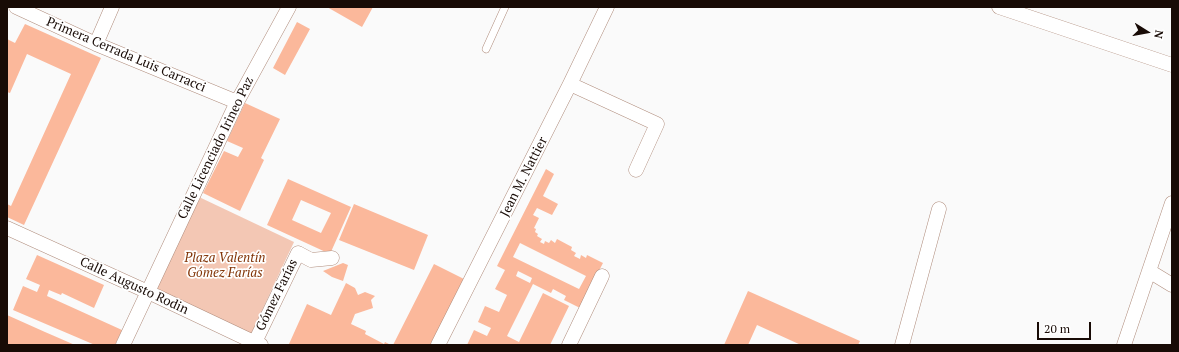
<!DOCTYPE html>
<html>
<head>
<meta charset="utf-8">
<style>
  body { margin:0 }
  #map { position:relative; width:1179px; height:352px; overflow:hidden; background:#fafafa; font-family:"PT Serif",serif }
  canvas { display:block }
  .frame { position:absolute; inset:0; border:8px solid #180b06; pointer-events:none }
  .north { position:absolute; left:1127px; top:12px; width:40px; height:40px; -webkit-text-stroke:3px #fff; paint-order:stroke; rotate:101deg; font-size:11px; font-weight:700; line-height:16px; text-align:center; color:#180b06 }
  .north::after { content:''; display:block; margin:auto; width:14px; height:18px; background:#180b06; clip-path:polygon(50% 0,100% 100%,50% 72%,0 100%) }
  .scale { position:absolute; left:1037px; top:322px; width:54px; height:18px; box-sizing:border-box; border:2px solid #180b06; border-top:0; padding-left:5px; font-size:12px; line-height:14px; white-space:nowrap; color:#180b06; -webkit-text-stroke:3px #fff; paint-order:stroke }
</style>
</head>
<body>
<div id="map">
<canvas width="1179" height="352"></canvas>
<div class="frame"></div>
<div class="north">N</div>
<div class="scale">20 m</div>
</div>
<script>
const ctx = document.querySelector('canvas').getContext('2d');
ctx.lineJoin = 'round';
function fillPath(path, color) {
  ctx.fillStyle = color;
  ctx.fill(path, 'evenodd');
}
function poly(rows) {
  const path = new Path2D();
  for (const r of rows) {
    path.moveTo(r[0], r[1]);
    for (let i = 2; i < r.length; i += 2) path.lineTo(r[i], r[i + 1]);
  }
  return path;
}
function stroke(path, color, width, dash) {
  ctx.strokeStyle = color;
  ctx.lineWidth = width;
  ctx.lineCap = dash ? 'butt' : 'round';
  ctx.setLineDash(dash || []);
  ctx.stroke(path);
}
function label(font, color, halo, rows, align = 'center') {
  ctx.font = font + ' "PT Serif",serif';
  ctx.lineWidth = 3.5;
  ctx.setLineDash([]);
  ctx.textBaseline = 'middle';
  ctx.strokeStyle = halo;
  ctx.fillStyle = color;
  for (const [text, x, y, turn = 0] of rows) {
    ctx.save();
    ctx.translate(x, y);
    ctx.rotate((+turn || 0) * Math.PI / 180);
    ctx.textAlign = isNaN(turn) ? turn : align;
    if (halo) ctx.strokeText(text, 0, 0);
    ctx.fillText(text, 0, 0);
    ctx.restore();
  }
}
const green = poly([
  [199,197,294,242,251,334,156,289]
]);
const building = poly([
  [327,7,373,7,362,27],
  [297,22,310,29,285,75,273,68],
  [25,24,101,58,24,225,7,217,7,204,11,206,71,74,27,54,10,93,7,92,7,39,15,43],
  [245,103,280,119,261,158,264,160,240,211,203,193,224,151,238,157,243,148,227,141],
  [546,169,554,174,543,196,558,204,552,215,537,208,533,215,539,218,534,228,536,229,535,232,538,234,537,236,542,239,540,242,544,244,545,241,549,243,551,240,555,243,557,239,572,247,571,250,576,253,574,256,580,259,581,255,586,258,587,255,603,263,580,308,564,300,566,296,553,289,551,293,533,284,507,336,519,342,543,293,569,306,550,345,467,345,474,330,487,336,491,328,478,322,485,306,499,312,507,295,495,289,505,270,497,266],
  [520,243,586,276,579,289,513,257],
  [518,271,532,278,530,283,516,276],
  [288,179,351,207,330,254,267,225],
  [301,200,331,213,321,233,292,220],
  [354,204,428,235,414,270,339,240],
  [37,255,104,285,94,308,62,293,61,295,49,290,47,296,122,330,115,345,95,345,13,310,23,286,37,292,40,285,26,279],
  [343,263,348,265,343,281,332,277,323,271],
  [434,264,464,279,431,345,393,345],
  [346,283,355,288,358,295,365,292,375,296,371,300,373,308,355,314,351,324,366,331,365,334,384,344,385,342,391,345,292,345,289,344,307,304,331,315],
  [748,291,860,341,858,345,801,345,757,325,748,345,724,345],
  [7,315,45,332,75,345,10,345,7,344]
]);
const lane = poly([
  [486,49,505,7]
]);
const street = poly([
  [16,7,96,44,237,102],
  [999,7,1172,65],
  [96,44,112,7],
  [570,84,657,124,636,170],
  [7,228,148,292,260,345],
  [1149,271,1172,285],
  [123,345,237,102,289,7],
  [261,345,255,342,298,253,311,260,332,258],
  [438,345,570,84,607,7],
  [569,345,602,276],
  [902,345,939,209],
  [1124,345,1172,203]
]);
const streetNames = [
  ["Primera Cerrada Luis Carracci",126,55,23],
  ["Calle Licenciado Irineo Paz",216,148,-64],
  ["Jean M. Nattier",524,177,-63],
  ["Calle Augusto Rodin",134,286,25],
  ["Gómez Farías",277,295,-64]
];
const parkNames = [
  ["Plaza Valentín",225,258],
  ["Gómez Farías",225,273]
];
fillPath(green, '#f3c7b4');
fillPath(building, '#fbb89b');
stroke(lane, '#b08d7d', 8);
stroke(street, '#b08d7d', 15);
stroke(lane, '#fff', 7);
stroke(street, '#fff', 14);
label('13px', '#180b06', '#fff', streetNames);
label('italic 13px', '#823508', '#fff', parkNames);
</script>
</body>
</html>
